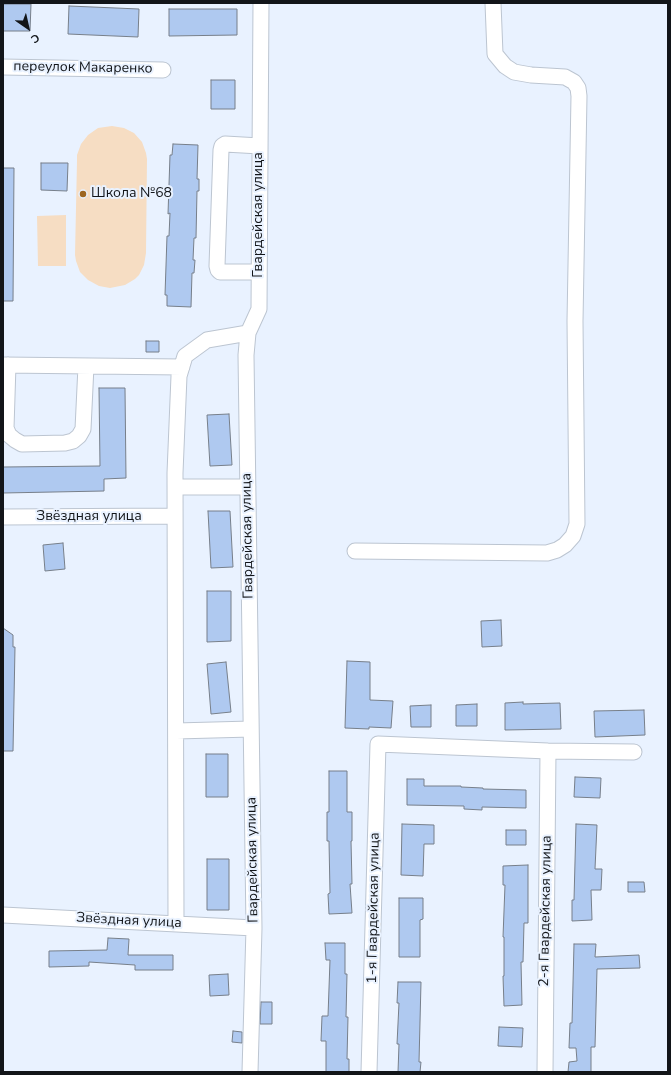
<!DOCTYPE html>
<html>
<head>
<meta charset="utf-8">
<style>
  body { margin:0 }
  #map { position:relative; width:671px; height:1075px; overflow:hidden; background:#e9f2ff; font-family:"Nunito Sans",sans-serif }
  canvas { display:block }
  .frame { position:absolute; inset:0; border:4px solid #121519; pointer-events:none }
  .north { position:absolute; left:8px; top:8px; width:40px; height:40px; -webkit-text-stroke:3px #e9f2ff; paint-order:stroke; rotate:146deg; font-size:11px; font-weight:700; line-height:16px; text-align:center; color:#121519 }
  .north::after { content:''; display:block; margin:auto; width:14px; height:18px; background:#121519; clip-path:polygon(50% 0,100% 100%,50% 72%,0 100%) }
</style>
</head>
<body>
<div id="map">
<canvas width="671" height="1075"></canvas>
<div class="frame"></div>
<div class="north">С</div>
</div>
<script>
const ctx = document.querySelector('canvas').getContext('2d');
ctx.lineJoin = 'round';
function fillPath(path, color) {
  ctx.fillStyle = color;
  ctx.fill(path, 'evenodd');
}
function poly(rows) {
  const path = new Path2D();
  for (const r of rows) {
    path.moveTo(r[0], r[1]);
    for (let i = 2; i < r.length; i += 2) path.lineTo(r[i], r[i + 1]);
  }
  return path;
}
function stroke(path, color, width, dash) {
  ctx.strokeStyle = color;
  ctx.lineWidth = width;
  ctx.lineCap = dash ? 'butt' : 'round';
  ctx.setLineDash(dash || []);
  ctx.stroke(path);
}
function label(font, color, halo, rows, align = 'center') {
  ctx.font = font + ' "Nunito Sans",sans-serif';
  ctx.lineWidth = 4;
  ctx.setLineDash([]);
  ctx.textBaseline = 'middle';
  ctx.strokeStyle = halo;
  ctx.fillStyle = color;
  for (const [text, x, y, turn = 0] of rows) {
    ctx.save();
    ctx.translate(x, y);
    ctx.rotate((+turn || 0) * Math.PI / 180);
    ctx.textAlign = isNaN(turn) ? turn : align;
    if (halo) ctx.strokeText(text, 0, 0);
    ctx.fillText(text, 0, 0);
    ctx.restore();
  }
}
const green = poly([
  [112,126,124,128,134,133,142,142,146,153,147,159,146,253,144,265,139,275,135,279,125,285,110,288,99,286,88,280,80,272,76,261,75,255,77,161,77,155,81,144,88,135,98,128],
  [66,215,66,266,38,266,37,216]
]);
const building = poly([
  [3,4,31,4,30,31,3,31,3,4],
  [69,6,139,9,138,37,68,34,69,6],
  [169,9,237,9,237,35,169,36,169,9],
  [211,80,235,80,235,109,211,109,211,80],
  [173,144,198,145,197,179,199,179,199,191,197,191,196,238,194,238,193,260,195,260,194,273,192,273,191,307,167,306,167,295,165,295,167,236,169,236,170,213,168,214,170,155,172,155,173,144],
  [41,163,68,163,67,191,41,190,41,163],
  [3,168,14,168,13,301,3,301,3,168],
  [146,341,159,341,159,352,146,352,146,341],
  [99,388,125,388,126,478,104,479,104,491,3,493,3,467,100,466,99,388],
  [229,414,232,465,210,466,207,415,229,414],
  [208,511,230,511,233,567,211,568,208,511],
  [63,543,65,569,45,571,43,545,63,543],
  [207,591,231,591,231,641,207,642,207,591],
  [501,620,502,646,482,647,481,621,501,620],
  [3,628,13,635,13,647,15,647,13,751,3,751,3,628],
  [347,661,370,662,370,700,393,701,391,728,369,727,369,729,345,728,347,661],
  [226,662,231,712,211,714,207,664,226,662],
  [523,702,523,704,560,703,561,729,505,730,505,703,523,702],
  [477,704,477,726,456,726,456,705,477,704],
  [431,705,431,727,411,727,410,706,431,705],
  [644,710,645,735,595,737,594,711,644,710],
  [206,754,228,754,228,797,206,797,206,754],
  [329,771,347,771,347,812,352,812,352,841,351,841,352,884,350,884,352,913,329,914,328,894,330,893,329,841,327,841,327,812,329,812,329,771],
  [575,777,601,778,600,798,574,797,575,777],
  [407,779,424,779,424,786,461,786,461,787,483,788,483,789,526,790,526,808,482,807,482,810,464,809,464,806,407,805,407,779],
  [402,824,434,825,434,844,424,844,423,876,401,875,402,824],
  [576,824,597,825,595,869,602,869,601,890,591,890,592,920,572,921,572,900,574,900,576,824],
  [506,830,526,830,526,845,506,845,506,830],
  [207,859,229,859,229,910,207,910,207,859],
  [528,865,528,923,524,923,523,962,521,962,522,1005,504,1006,503,976,504,976,504,937,503,937,505,885,503,885,503,866,528,865],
  [628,882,644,882,645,892,628,892,628,882],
  [399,898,423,898,423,919,420,920,420,957,399,957,399,898],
  [108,938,129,939,128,955,173,955,173,970,135,970,135,965,89,962,89,966,49,967,49,951,107,950,108,938],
  [325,943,345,943,345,974,347,974,346,1017,348,1017,347,1059,349,1059,349,1072,326,1072,326,1041,321,1041,322,1016,328,1016,330,960,326,960,325,943],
  [574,944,596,944,595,957,639,955,640,968,597,969,595,1047,591,1047,591,1072,568,1072,569,1062,577,1061,576,1048,569,1048,570,1023,572,1023,574,944],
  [228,974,229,995,210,996,209,975,228,974],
  [398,982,421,982,419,1062,421,1062,420,1072,398,1072,399,1044,397,1044,399,1003,397,1003,398,982],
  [261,1002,272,1002,272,1024,260,1024,261,1002],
  [499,1027,523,1028,522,1047,498,1046,499,1027],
  [233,1031,242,1032,242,1043,232,1042,233,1031]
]);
const minor = poly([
  [3,67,163,70],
  [259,272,220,272,218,270,217,266,221,150,222,146,225,144,260,146],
  [3,365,182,367],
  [8,365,6,428,9,435,15,440,22,444,65,443,73,441,79,436,83,429,86,366],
  [175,487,248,487],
  [3,517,175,516],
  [355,551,547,553,557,550,565,545,573,536,577,524,575,321,579,96,578,88,574,82,565,77,531,75,514,72,505,66,495,54,493,3],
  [176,731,251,729],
  [3,915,254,928],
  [176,924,175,473,179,376,185,356,207,340,248,333],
  [250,1072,254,928,246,355,248,333,259,309,261,3],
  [369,1072,378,744,548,751,634,752],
  [545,1072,548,751]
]);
const markers = [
  [83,194,4,"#9d6621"]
];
const streetNames = [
  ["переулок Макаренко",83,68,1],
  ["Гвардейская улица",259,215,-90],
  ["Звёздная улица",89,517],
  ["Гвардейская улица",248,536,-91],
  ["Гвардейская улица",253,860,-91],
  ["1-я Гвардейская улица",374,908,-89],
  ["2-я Гвардейская улица",546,911,-89],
  ["Звёздная улица",129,921,3]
];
const poiNames = [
  ["Школа №68",91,194]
];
fillPath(green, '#f6ddc3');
fillPath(building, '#afc9f0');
stroke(building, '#777f8a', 1);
stroke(minor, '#bcc5d1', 17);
stroke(minor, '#fff', 15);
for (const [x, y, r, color] of markers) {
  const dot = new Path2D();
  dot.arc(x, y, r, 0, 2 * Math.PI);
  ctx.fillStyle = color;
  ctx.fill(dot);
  stroke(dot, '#e9f2ff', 1.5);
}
label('14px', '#121519', '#e9f2ff', streetNames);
label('14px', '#121519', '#e9f2ff', poiNames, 'left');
</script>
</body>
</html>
